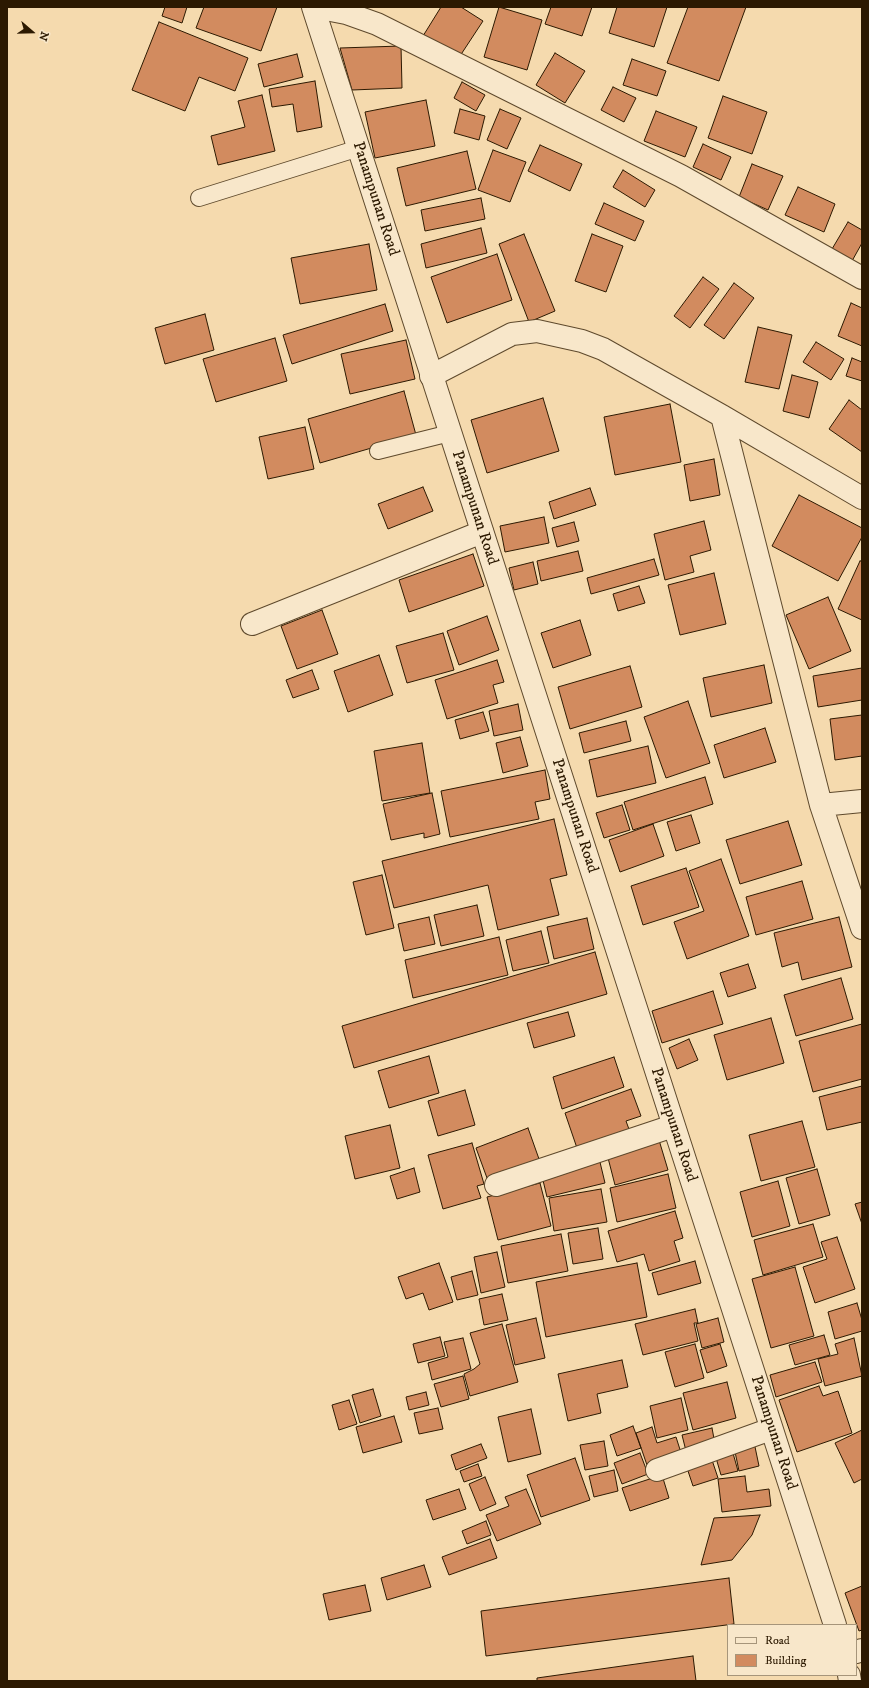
<!DOCTYPE html>
<html>
<head>
<meta charset="utf-8">
<style>
  body { margin:0 }
  #map { position:relative; width:869px; height:1688px; overflow:hidden; background:#f5daae; font-family:"IM FELL DW Pica",serif }
  canvas { display:block }
  .frame { position:absolute; inset:0; border:8px solid #2c1901; pointer-events:none }
  .legend { position:absolute; left:727px; top:1624px; width:130px; height:52px; box-sizing:border-box; background:#f8e7ca; border:1px solid #a6957a; margin:0; padding:5px 7px; list-style:none; font-size:12px; color:#2c1901 }
  .legend li { display:flex; align-items:center; gap:8px; height:20px }
  .legend b { width:20px; border:1px solid #a6957a }
  .north { position:absolute; left:12px; top:12px; width:40px; height:40px; -webkit-text-stroke:3px #f8e7ca; paint-order:stroke; rotate:110deg; font-size:11px; font-weight:700; line-height:16px; text-align:center; color:#2c1901 }
  .north::after { content:''; display:block; margin:auto; width:14px; height:18px; background:#2c1901; clip-path:polygon(50% 0,100% 100%,50% 72%,0 100%) }
</style>
</head>
<body>
<div id="map">
<canvas width="869" height="1688"></canvas>
<div class="frame"></div>
<ul class="legend">
<li><b style="height:5px;background:#f8e7ca"></b>Road</li>
<li><b style="height:11px;background:#d28b5f"></b>Building</li>
</ul>
<div class="north">N</div>
</div>
<script>
const ctx = document.querySelector('canvas').getContext('2d');
ctx.lineJoin = 'round';
function fillPath(path, color) {
  ctx.fillStyle = color;
  ctx.fill(path, 'evenodd');
}
function poly(rows) {
  const path = new Path2D();
  for (const r of rows) {
    path.moveTo(r[0], r[1]);
    for (let i = 2; i < r.length; i += 2) path.lineTo(r[i], r[i + 1]);
  }
  return path;
}
function stroke(path, color, width, dash) {
  ctx.strokeStyle = color;
  ctx.lineWidth = width;
  ctx.lineCap = dash ? 'butt' : 'round';
  ctx.setLineDash(dash || []);
  ctx.stroke(path);
}
function label(font, color, halo, rows, align = 'center') {
  ctx.font = font + ' "IM FELL DW Pica",serif';
  ctx.lineWidth = 3;
  ctx.setLineDash([]);
  ctx.textBaseline = 'middle';
  ctx.strokeStyle = halo;
  ctx.fillStyle = color;
  for (const [text, x, y, turn = 0] of rows) {
    ctx.save();
    ctx.translate(x, y);
    ctx.rotate((+turn || 0) * Math.PI / 180);
    ctx.textAlign = isNaN(turn) ? turn : align;
    if (halo) ctx.strokeText(text, 0, 0);
    ctx.fillText(text, 0, 0);
    ctx.restore();
  }
}
const building = poly([
  [165,7,187,7,182,23,162,16,165,7],
  [204,7,277,7,261,51,196,28,204,7],
  [441,7,461,7,483,21,458,59,423,36,441,7],
  [499,7,542,20,527,70,484,57,499,7],
  [551,7,592,7,582,36,545,24,551,7],
  [617,7,667,7,654,47,609,33,617,7],
  [688,7,746,7,719,81,667,63,688,7],
  [159,22,248,58,235,91,199,77,185,111,132,90,159,22],
  [401,46,402,88,352,90,340,48,401,46],
  [555,53,585,71,565,103,536,85,555,53],
  [297,54,303,77,264,87,258,64,297,54],
  [632,59,666,71,657,96,623,85,632,59],
  [315,81,322,127,297,132,293,104,272,107,269,89,315,81],
  [462,82,485,95,476,111,454,98,462,82],
  [613,87,636,98,624,122,601,110,613,87],
  [262,95,275,151,218,165,211,136,245,127,238,101,262,95],
  [723,96,767,112,752,154,708,138,723,96],
  [426,100,435,146,375,158,365,112,426,100],
  [460,109,485,116,479,140,454,133,460,109],
  [500,109,521,118,507,149,487,140,500,109],
  [656,111,697,127,685,157,644,141,656,111],
  [703,144,731,157,721,180,693,167,703,144],
  [540,145,582,164,570,191,528,171,540,145],
  [493,150,526,162,510,202,478,190,493,150],
  [467,151,476,189,406,206,397,168,467,151],
  [752,164,783,176,768,210,739,197,752,164],
  [623,170,655,190,645,207,613,187,623,170],
  [798,187,835,204,824,232,785,215,798,187],
  [481,198,485,219,425,231,421,210,481,198],
  [604,203,644,221,635,241,595,224,604,203],
  [848,222,862,230,862,243,852,261,832,249,848,222],
  [481,228,487,253,426,268,421,244,481,228],
  [524,234,555,311,529,322,499,244,524,234],
  [592,234,623,246,606,292,575,281,592,234],
  [369,244,377,290,300,304,291,258,369,244],
  [497,254,512,300,447,323,431,277,497,254],
  [703,277,719,289,690,328,674,316,703,277],
  [734,283,754,298,724,339,704,325,734,283],
  [851,303,862,308,862,346,838,336,851,303],
  [385,304,393,331,292,364,283,335,385,304],
  [205,314,214,350,165,364,155,328,205,314],
  [758,327,792,335,779,389,745,382,758,327],
  [275,338,287,381,216,402,203,359,275,338],
  [406,340,415,379,350,394,341,354,406,340],
  [816,342,844,359,831,380,803,362,816,342],
  [852,358,862,362,862,381,846,376,852,358],
  [792,375,818,382,809,418,783,411,792,375],
  [404,391,416,435,320,463,308,419,404,391],
  [543,398,559,451,487,473,471,420,543,398],
  [849,400,862,410,862,452,829,429,849,400],
  [670,404,681,462,615,475,604,417,670,404],
  [305,427,314,469,268,479,259,437,305,427],
  [714,459,720,495,690,501,684,465,714,459],
  [423,487,433,511,388,529,378,504,423,487],
  [590,488,596,505,554,519,549,502,590,488],
  [799,495,862,528,862,537,838,581,772,546,799,495],
  [544,517,549,543,505,552,500,526,544,517],
  [704,521,711,550,690,556,694,572,665,580,654,534,704,521],
  [574,522,579,541,557,547,552,528,574,522],
  [578,551,583,571,541,581,537,561,578,551],
  [473,554,484,586,409,612,399,580,473,554],
  [654,559,659,575,591,594,587,578,654,559],
  [860,561,862,561,862,620,838,609,860,561],
  [533,562,538,584,514,590,509,568,533,562],
  [714,573,726,624,680,635,668,585,714,573],
  [639,586,645,603,618,611,613,594,639,586],
  [828,597,851,651,809,669,786,615,828,597],
  [322,610,338,654,297,669,281,626,322,610],
  [487,616,499,650,459,665,447,631,487,616],
  [580,620,591,655,553,668,541,633,580,620],
  [443,633,454,670,407,683,396,646,443,633],
  [379,655,393,695,348,712,334,671,379,655],
  [497,660,504,682,493,685,498,703,447,719,435,680,497,660],
  [764,665,772,703,711,717,703,678,764,665],
  [630,666,642,707,570,729,558,687,630,666],
  [862,668,862,700,818,707,813,676,862,668],
  [312,670,319,689,293,698,286,680,312,670],
  [688,701,710,763,666,778,644,717,688,701],
  [518,704,523,730,494,736,489,711,518,704],
  [483,712,489,731,460,739,455,720,483,712],
  [862,715,862,756,835,760,830,719,862,715],
  [626,721,631,741,584,753,579,733,626,721],
  [765,728,776,762,724,778,714,745,765,728],
  [520,737,528,766,503,773,496,743,520,737],
  [422,743,430,793,382,801,374,751,422,743],
  [648,746,656,783,597,797,589,760,648,746],
  [545,770,550,799,535,802,539,819,450,837,441,791,545,770],
  [705,777,713,804,633,830,624,802,705,777],
  [432,793,440,834,424,838,424,833,391,840,383,804,432,793],
  [622,805,630,830,604,838,596,813,622,805],
  [691,815,700,843,676,851,667,822,691,815],
  [554,819,567,875,550,879,559,915,498,930,488,885,394,908,382,861,554,819],
  [788,821,802,865,740,884,726,840,788,821],
  [653,824,664,856,620,872,609,840,653,824],
  [721,859,749,936,687,959,674,922,704,911,689,871,721,859],
  [686,868,699,907,643,925,631,886,686,868],
  [382,875,394,928,366,935,353,882,382,875],
  [802,881,813,919,756,935,746,897,802,881],
  [477,905,484,936,441,946,434,915,477,905],
  [429,917,435,944,404,951,398,924,429,917],
  [839,917,852,967,802,980,798,962,782,967,774,933,839,917],
  [587,918,594,949,554,959,547,927,587,918],
  [541,931,549,963,513,971,506,940,541,931],
  [499,937,508,975,413,998,405,960,499,937],
  [595,952,607,994,354,1068,342,1026,595,952],
  [748,964,756,988,728,997,720,973,748,964],
  [841,978,853,1019,796,1036,784,995,841,978],
  [713,991,723,1024,662,1043,652,1011,713,991],
  [568,1012,575,1036,534,1048,527,1023,568,1012],
  [771,1018,784,1063,727,1080,714,1035,771,1018],
  [862,1024,862,1079,813,1092,799,1041,862,1024],
  [689,1039,698,1060,677,1069,669,1048,689,1039],
  [429,1056,439,1093,389,1108,378,1071,429,1056],
  [614,1057,624,1087,562,1109,553,1077,614,1057],
  [862,1086,862,1122,827,1130,819,1097,862,1086],
  [631,1089,641,1116,626,1121,630,1132,578,1151,565,1113,631,1089],
  [465,1090,475,1125,438,1136,428,1101,465,1090],
  [802,1121,815,1167,761,1181,749,1135,802,1121],
  [390,1125,400,1168,355,1179,345,1136,390,1125],
  [528,1128,539,1159,487,1178,476,1148,528,1128],
  [659,1140,668,1170,615,1185,607,1154,659,1140],
  [472,1143,484,1184,477,1186,481,1198,443,1209,428,1155,472,1143],
  [599,1158,605,1183,547,1197,541,1172,599,1158],
  [414,1168,420,1192,397,1199,390,1176,414,1168],
  [817,1169,830,1215,799,1224,786,1178,817,1169],
  [668,1174,676,1208,617,1222,610,1188,668,1174],
  [778,1181,790,1226,752,1237,740,1192,778,1181],
  [540,1183,551,1226,498,1240,487,1197,540,1183],
  [601,1189,607,1222,554,1231,549,1198,601,1189],
  [862,1202,862,1224,855,1204,862,1202],
  [675,1211,683,1238,674,1241,680,1261,649,1271,644,1254,617,1262,608,1231,675,1211],
  [813,1224,823,1257,763,1275,754,1240,813,1224],
  [598,1228,603,1259,573,1264,568,1233,598,1228],
  [561,1234,568,1271,508,1283,501,1246,561,1234],
  [837,1237,855,1289,815,1303,803,1267,827,1259,821,1242,837,1237],
  [497,1252,505,1287,481,1293,474,1257,497,1252],
  [695,1261,701,1283,658,1295,652,1273,695,1261],
  [439,1263,453,1302,429,1310,423,1293,406,1299,398,1277,439,1263],
  [637,1263,647,1317,546,1337,536,1282,637,1263],
  [795,1267,814,1336,771,1348,752,1279,795,1267],
  [472,1271,478,1295,457,1300,451,1277,472,1271],
  [502,1294,508,1320,484,1325,479,1299,502,1294],
  [857,1303,862,1320,862,1331,835,1339,828,1312,857,1303],
  [695,1309,698,1323,694,1323,698,1341,643,1355,635,1324,695,1309],
  [536,1318,545,1358,515,1365,506,1325,536,1318],
  [718,1318,724,1342,702,1348,696,1324,718,1318],
  [502,1324,518,1382,470,1396,464,1374,474,1369,480,1364,470,1333,502,1324],
  [824,1335,830,1355,795,1365,789,1345,824,1335],
  [440,1337,445,1356,418,1363,413,1344,440,1337],
  [463,1338,471,1369,432,1380,428,1363,448,1357,444,1342,463,1338],
  [854,1338,862,1376,825,1386,818,1359,838,1354,835,1344,854,1338],
  [695,1344,704,1378,675,1387,665,1352,695,1344],
  [720,1344,727,1366,707,1373,700,1350,720,1344],
  [622,1360,628,1387,597,1394,601,1413,568,1421,558,1374,622,1360],
  [815,1362,822,1382,776,1397,770,1375,815,1362],
  [463,1376,469,1399,441,1407,434,1384,463,1376],
  [727,1382,736,1418,693,1430,683,1393,727,1382],
  [819,1386,823,1396,838,1391,852,1433,797,1452,779,1400,819,1386],
  [373,1389,381,1416,360,1423,352,1395,373,1389],
  [426,1392,429,1405,409,1410,406,1397,426,1392],
  [681,1398,688,1430,657,1438,650,1406,681,1398],
  [349,1400,357,1424,339,1430,332,1405,349,1400],
  [438,1408,443,1429,419,1434,414,1413,438,1408],
  [531,1409,541,1454,508,1462,498,1417,531,1409],
  [394,1416,402,1442,363,1453,356,1427,394,1416],
  [633,1426,641,1448,617,1456,610,1435,633,1426],
  [652,1427,657,1443,676,1437,683,1459,649,1471,636,1433,652,1427],
  [712,1428,715,1444,686,1451,682,1435,712,1428],
  [862,1430,862,1479,854,1483,835,1443,862,1430],
  [604,1441,608,1466,585,1470,580,1445,604,1441],
  [754,1442,759,1466,739,1471,734,1447,754,1442],
  [481,1444,487,1458,456,1470,451,1455,481,1444],
  [731,1446,738,1471,721,1475,714,1451,731,1446],
  [640,1453,648,1474,622,1484,614,1463,640,1453],
  [710,1454,718,1478,693,1486,685,1462,710,1454],
  [575,1458,590,1500,541,1517,527,1475,575,1458],
  [478,1464,482,1476,464,1482,460,1471,478,1464],
  [614,1470,618,1491,594,1497,589,1476,614,1470],
  [662,1475,669,1498,630,1511,622,1488,662,1475],
  [745,1476,747,1492,769,1489,771,1506,722,1512,718,1479,745,1476],
  [485,1477,496,1504,480,1511,469,1484,485,1477],
  [459,1489,466,1509,433,1520,426,1500,459,1489],
  [526,1489,541,1524,497,1541,486,1515,509,1506,505,1497,526,1489],
  [760,1515,752,1535,732,1560,701,1565,714,1518,760,1515],
  [486,1521,491,1535,467,1544,462,1531,486,1521],
  [490,1539,497,1558,449,1575,442,1557,490,1539],
  [424,1565,431,1587,387,1600,381,1578,424,1565],
  [729,1578,734,1624,486,1656,481,1611,729,1578],
  [365,1585,371,1611,329,1620,323,1594,365,1585],
  [862,1586,862,1630,859,1631,845,1593,862,1586],
  [693,1656,696,1681,537,1681,537,1678,693,1656]
]);
const service = poly([
  [199,198,359,148],
  [378,451,450,433]
]);
const minor = poly([
  [315,7,346,13,377,24,681,176,862,278],
  [431,376,512,334,537,331,582,341,603,349,722,416,862,498],
  [722,416,821,805,862,928],
  [252,624,482,532],
  [821,805,862,801],
  [496,1185,673,1126],
  [657,1470,771,1429],
  [856,1652,862,1650]
]);
const tertiary = poly([
  [313,7,835,1625],
  [849,1675,850,1681]
]);
const streetNames = [
  ["Panampunan Road",375,199,72],
  ["Panampunan Road",474,508,72],
  ["Panampunan Road",574,816,72],
  ["Panampunan Road",673,1125,72],
  ["Panampunan Road",773,1433,72]
];
fillPath(building, '#d28b5f');
stroke(building, '#2c1901', 1);
stroke(service, '#5e492c', 18);
stroke(minor, '#5e492c', 24);
stroke(tertiary, '#5e492c', 24);
stroke(service, '#f8e7ca', 16);
stroke(minor, '#f8e7ca', 22);
stroke(tertiary, '#f8e7ca', 22);
label('16px', '#2c1901', '#f8e7ca', streetNames);
</script>
</body>
</html>
